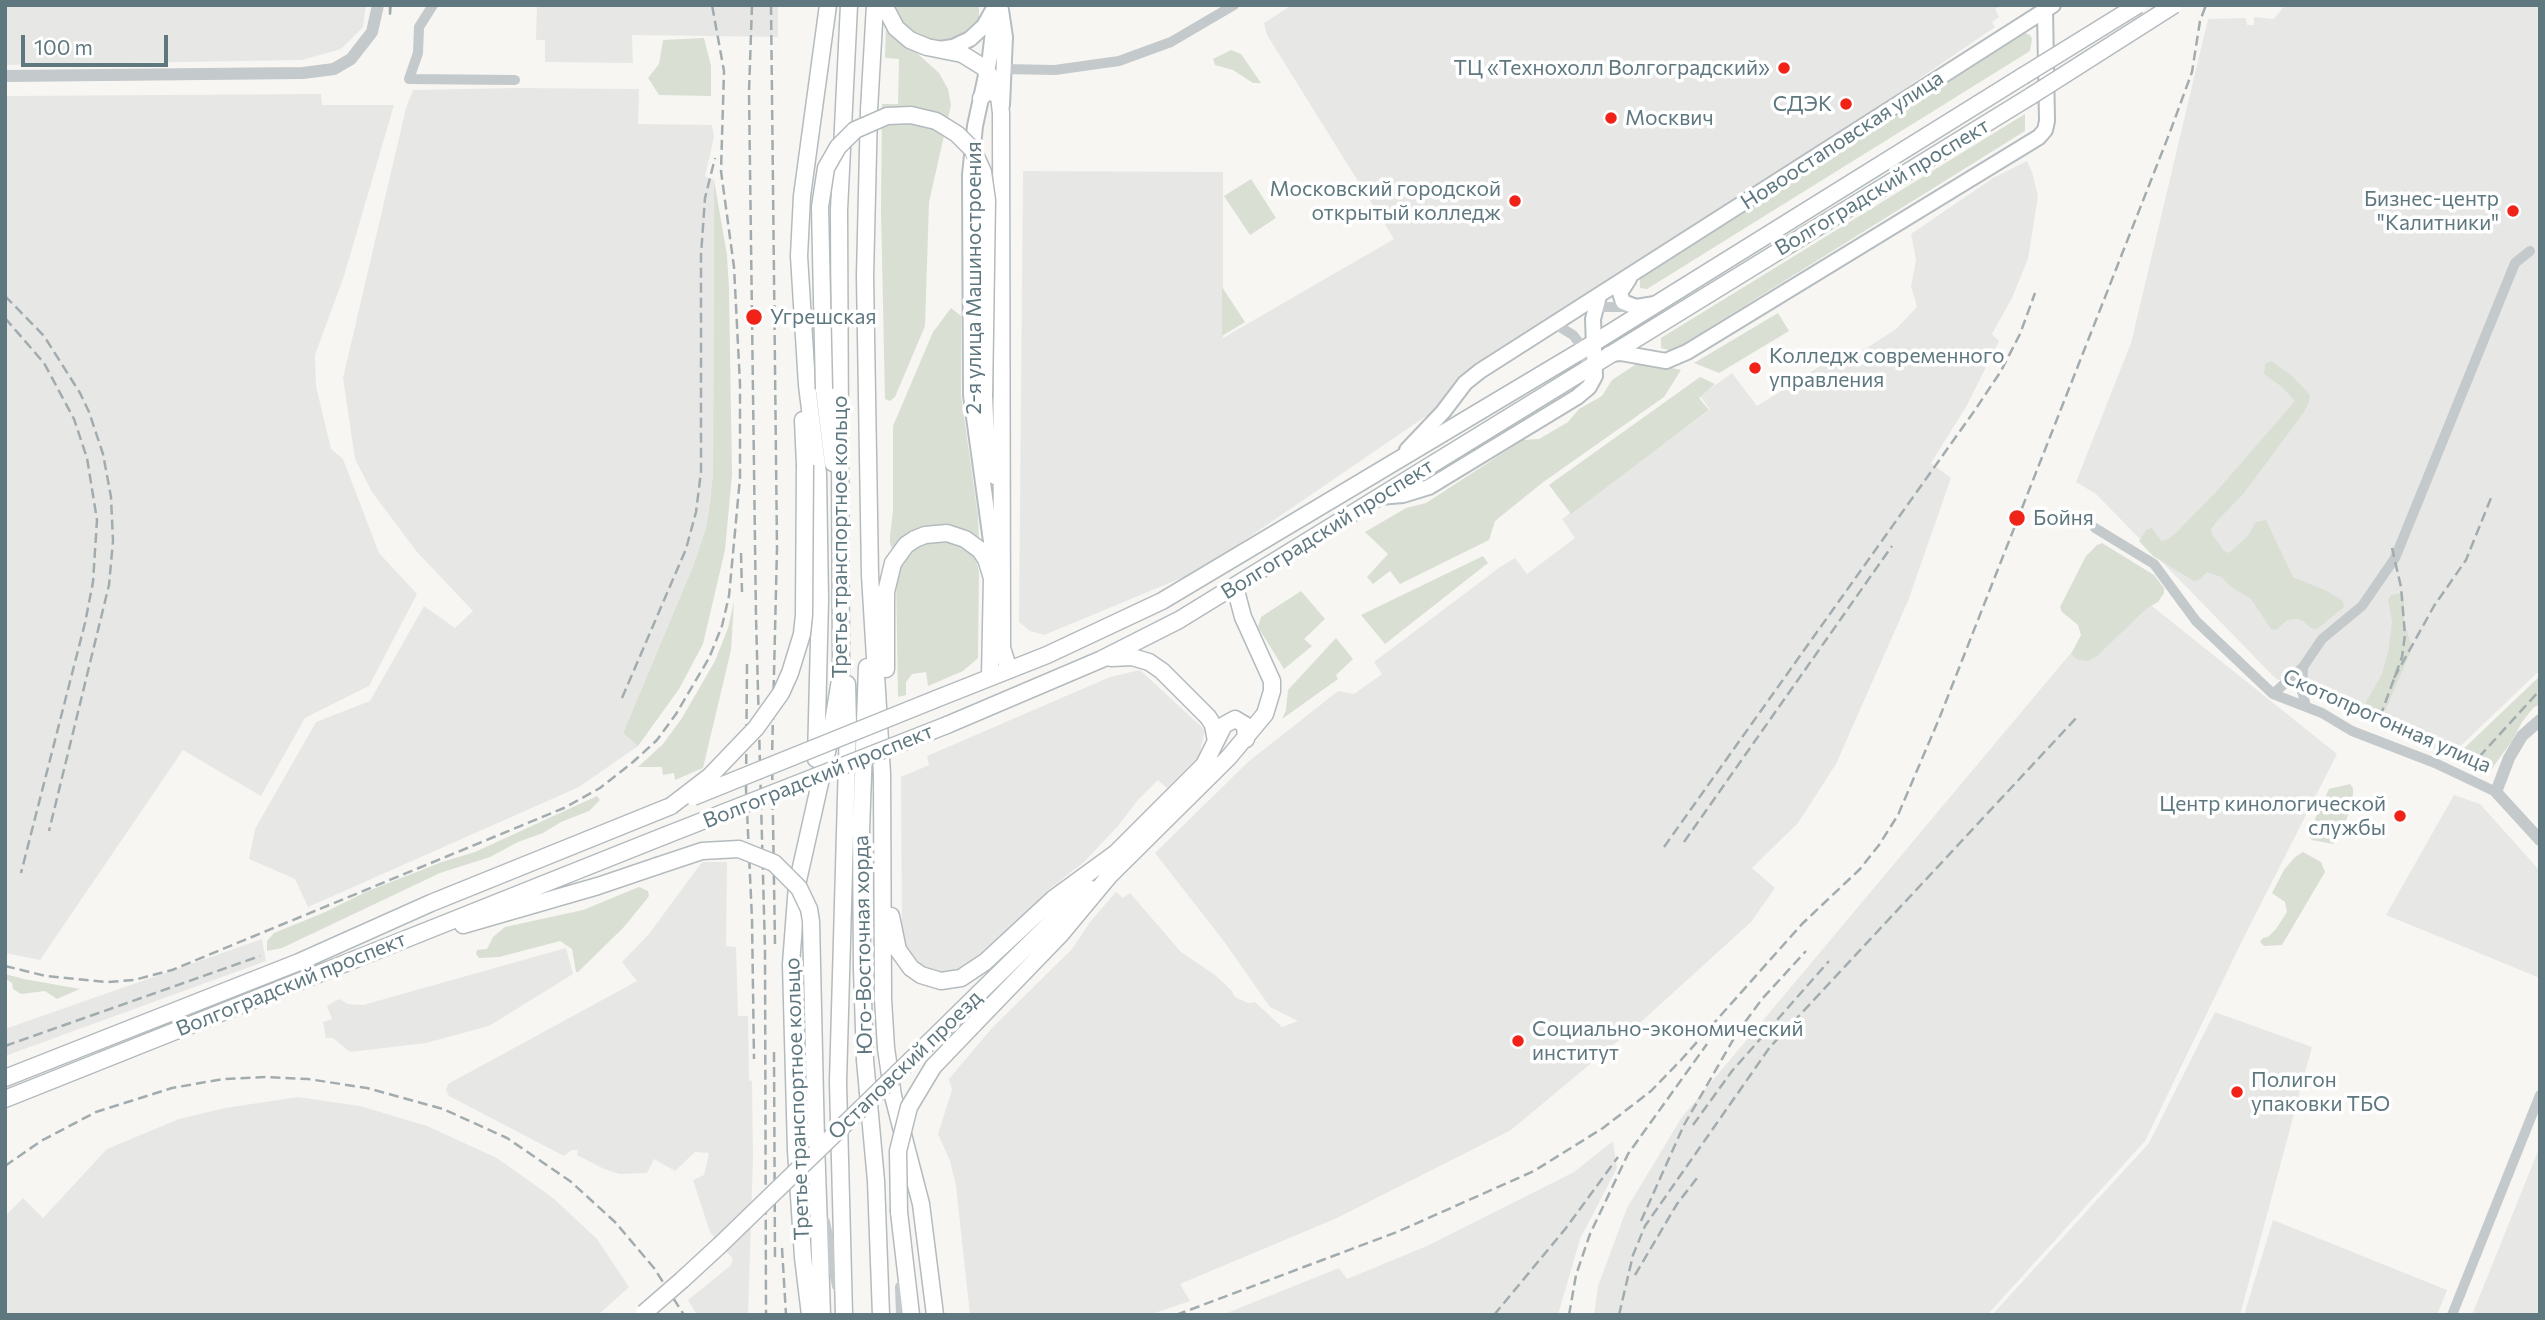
<!DOCTYPE html>
<html>
<head>
<meta charset="utf-8">
<style>
  body { margin:0 }
  #map { position:relative; width:2545px; height:1320px; overflow:hidden; background:#f7f6f3; font-family:Commissioner,sans-serif }
  canvas { display:block }
  .frame { position:absolute; inset:0; border:7px solid #5f7880; pointer-events:none }
  .scale { position:absolute; left:21px; top:35px; width:147px; height:32px; box-sizing:border-box; border:4px solid #5f7880; border-top:0; padding-left:9px; font-size:21px; line-height:24px; white-space:nowrap; color:#5f7880; -webkit-text-stroke:5px #fff; paint-order:stroke }
</style>
</head>
<body>
<div id="map">
<canvas width="2545" height="1320"></canvas>
<div class="frame"></div>
<div class="scale">100 m</div>
</div>
<script>
const ctx = document.querySelector('canvas').getContext('2d');
ctx.lineJoin = 'round';
function fillPath(path, color) {
  ctx.fillStyle = color;
  ctx.fill(path, 'evenodd');
}
function poly(rows) {
  const path = new Path2D();
  for (const r of rows) {
    path.moveTo(r[0], r[1]);
    for (let i = 2; i < r.length; i += 2) path.lineTo(r[i], r[i + 1]);
  }
  return path;
}
function stroke(path, color, width, dash) {
  ctx.strokeStyle = color;
  ctx.lineWidth = width;
  ctx.lineCap = dash ? 'butt' : 'round';
  ctx.setLineDash(dash || []);
  ctx.stroke(path);
}
function label(font, color, halo, rows, align = 'center') {
  ctx.font = font + ' Commissioner,sans-serif';
  ctx.lineWidth = 7;
  ctx.setLineDash([]);
  ctx.textBaseline = 'middle';
  ctx.strokeStyle = halo;
  ctx.fillStyle = color;
  for (const [text, x, y, turn = 0] of rows) {
    ctx.save();
    ctx.translate(x, y);
    ctx.rotate((+turn || 0) * Math.PI / 180);
    ctx.textAlign = isNaN(turn) ? turn : align;
    if (halo) ctx.strokeText(text, 0, 0);
    ctx.fillText(text, 0, 0);
    ctx.restore();
  }
}
const built = poly([
  [5,5,366,5,363,27,341,49,302,60,5,65],
  [537,5,778,5,778,37,632,35,633,63,545,62,545,40,536,40],
  [1292,5,2002,5,1995,9,1999,17,1992,22,1995,27,1201,570,1044,635,1030,631,1019,622,1023,171,1223,172,1223,338,1394,239,1267,35,1264,23],
  [2285,5,2540,5,2540,670,2450,756,2314,690,2276,679,2096,494,2076,482,2131,343,2208,19,2246,18,2247,25,2254,25,2254,17,2274,19],
  [515,88,639,89,638,124,712,125,714,137,705,176,714,180,713,473,706,528,694,564,623,733,638,746,579,787,308,907,295,879,249,859,255,829,316,722,370,701,424,606,455,628,473,611,417,552,372,492,355,459,343,378,406,108,413,90],
  [321,94,322,105,394,105,344,276,315,355,316,386,331,449,343,459,379,553,417,594,369,686,305,718,261,796,183,750,40,960,5,953,5,96],
  [2027,161,2032,172,2038,196,2028,259,2012,298,1992,334,1999,341,1966,407,1931,463,1951,478,1908,601,1836,764,1798,823,1752,868,1775,888,1751,922,1642,1021,1511,1130,1337,1218,1180,1284,1190,1301,1149,1315,970,1315,956,1186,950,1161,938,1134,952,1090,949,1079,992,1028,1072,949,1090,922,1116,892,1123,898,1130,893,1181,952,1215,975,1231,990,1235,997,1248,1003,1255,1002,1282,1027,1298,1021,1270,1007,1223,940,1155,853,1248,762,1338,691,1354,694,1382,674,1374,662,1500,567,1515,558,1527,574,1575,538,1562,519,1710,410,1700,396,1732,373,1757,406,1836,356,1859,353,1896,329,1917,307,1911,286,1916,260,1911,234,1993,178],
  [2127,586,2337,754,2242,941,2145,1141,1987,1315,1594,1315,1598,1286,1627,1208,1682,1117],
  [1140,670,1205,730,1199,756,1167,788,1158,780,1138,800,1118,826,1084,862,1052,887,964,968,947,974,919,965,907,952,902,934,901,777,929,765,927,756,1110,677],
  [2454,795,2480,804,2540,871,2540,978,2386,915],
  [702,862,727,862,726,946,736,947,738,1016,748,1016,749,1080,752,1081,753,1158,748,1315,697,1315,688,1300,730,1266,733,1259,710,1232,693,1180,704,1175,709,1153,695,1152,675,1171,654,1159,647,1173,620,1174,604,1169,577,1155,578,1150,572,1150,564,1156,449,1096,446,1090,448,1084,637,981,622,962,649,934],
  [262,939,266,961,5,1056,5,1029],
  [566,948,573,974,489,1026,426,1043,350,1052,333,1038,326,1038,323,1022,332,1019,327,1006,339,999,348,1004,363,1005],
  [2215,1012,2312,1047,2240,1315,1992,1315,2149,1143],
  [298,1097,360,1106,427,1126,497,1158,553,1198,597,1239,629,1287,598,1315,5,1315,5,1216,23,1198,43,1218,107,1149,179,1119,225,1108],
  [1613,1141,1617,1168,1580,1239,1558,1315,1222,1315,1339,1268,1347,1279,1427,1246,1574,1172],
  [2540,1146,2540,1315,2472,1315],
  [2273,1220,2447,1290,2437,1315,2244,1315]
]);
const green = poly([
  [893,5,979,5,979,24,968,34,944,43,919,39,901,23],
  [886,25,939,73,948,89,951,105,929,202,925,326,895,397,890,401,885,399,881,210,882,104,898,104,899,59,885,58],
  [2025,33,2030,35,2032,39,2030,51,1647,289,1640,288,1640,279],
  [704,38,711,66,711,96,659,95,648,78,659,64,663,40],
  [1231,50,1241,54,1261,83,1253,83,1233,70,1215,65,1213,59],
  [2025,114,2025,131,1672,351,1661,348,1661,338],
  [1251,179,1276,218,1250,235,1224,196],
  [714,180,727,255,729,289,732,475,725,550,703,644,679,689,638,746,623,733,694,564,706,528,710,500,713,473],
  [1222,287,1245,322,1222,336],
  [951,308,961,316,961,395,978,516,979,541,959,530,893,550,890,544,890,536,893,510,893,426,933,332],
  [1778,313,1789,331,1719,373,1694,363],
  [1641,361,1681,370,1664,397,1542,483,1495,521,1489,540,1400,584,1390,571,1373,584,1367,577,1388,554,1365,532,1406,508,1426,503,1523,440,1539,439,1568,422,1579,409,1602,396,1612,380],
  [2271,361,2291,375,2310,395,2309,402,2304,412,2244,493,2218,520,2211,529,2212,534,2224,551,2229,553,2248,536,2256,522,2266,520,2293,577,2327,591,2343,601,2344,607,2317,629,2311,628,2303,621,2298,619,2287,620,2276,630,2271,629,2251,599,2233,588,2221,577,2207,572,2199,580,2194,581,2153,556,2139,541,2147,529,2152,528,2161,541,2166,540,2175,534,2217,491,2295,401,2281,386,2264,374,2265,364],
  [1700,377,1715,384,1699,398,1709,410,1571,514,1549,485],
  [953,540,975,555,979,572,978,658,963,671,928,686,926,672,912,674,906,682,906,695,898,697,896,576,899,568,910,550,925,542],
  [2102,543,2154,575,2164,588,2164,593,2158,602,2146,609,2097,656,2088,661,2078,660,2071,654,2081,635,2078,625,2062,612,2060,607,2086,556,2097,545],
  [1483,556,1488,563,1385,644,1361,615],
  [1301,591,1325,619,1304,639,1312,646,1284,669,1258,627,1261,617],
  [2401,593,2404,597,2404,623,2411,643,2410,653,2386,709,2378,714,2366,712,2366,702,2382,674,2389,648,2392,621,2388,600,2391,595],
  [734,602,731,650,703,768,675,780,674,773,663,775,662,767,638,767,663,744,682,718,715,661,728,628],
  [1336,638,1353,659,1336,675,1338,679,1282,719,1286,710,1288,690],
  [2540,676,2540,704,2533,708,2522,722,2512,741,2488,774,2482,774,2458,763,2455,758,2458,754],
  [2350,784,2353,788,2353,804,2337,841,2333,844,2312,840,2309,837,2309,832,2329,789],
  [597,796,600,800,589,811,561,822,543,833,518,842,490,857,440,873,282,948,267,951,267,941,274,933,323,913,368,891,442,862,475,852],
  [2303,852,2321,862,2325,872,2282,945,2264,946,2260,942,2263,938,2268,937,2276,929,2287,912,2285,902,2272,893,2284,870,2295,857],
  [639,887,648,891,649,896,646,900,623,928,578,972,576,972,572,949,560,941,499,957,479,958,476,954,477,950,487,949,493,937,505,927,583,910],
  [5,974,24,979,80,989,57,999,45,991,21,994,13,989,12,983,5,978]
]);
const minor = poly([
  [433,5,419,27,418,53,409,79,515,80],
  [1004,69,1055,70,1119,61,1171,42,1234,5],
  [1591,307,1628,307],
  [1555,324,1573,335,1584,349,1588,371],
  [2095,528,2154,564,2196,621,2273,694,2322,713,2352,731,2435,763,2496,792],
  [2303,667,2302,691,2306,706],
  [2273,694,2303,667,2322,639,2362,606,2395,558,2515,263,2530,251],
  [2452,1315,2540,1095]
]);
const tertiary = poly([
  [5,76,303,73,334,69,351,59,372,32,378,5],
  [2540,720,2522,736,2509,758,2496,792,2540,840],
  [824,1222,838,1286],
  [901,1287,902,1315]
]);
const secondary = poly([
  [1001,10,1005,37,1002,105],
  [939,49,953,47,970,39,984,26,993,10],
  [1629,279,1620,293,1623,302,1636,307,1655,304],
  [1609,354,1621,353,1666,361,1687,352,2039,137,2045,130,2047,121,2045,10],
  [1407,450,1443,412,1465,383,1480,371,2053,5],
  [1379,497,1403,495,1429,487,1577,397,1589,387,1595,376,1593,319,1599,296],
  [992,570,991,541,971,395,970,175,975,126,990,57,996,5]
]);
const primary = poly([
  [875,5,869,110,865,276,870,575,882,774,883,999,886,1048,893,1096,921,1204,935,1315],
  [884,5,896,28,910,40,927,47,962,54,983,67,992,78,999,96,1001,113,1002,648,1009,670],
  [981,98,986,92,992,92,999,96],
  [824,389,833,463],
  [984,397,986,439,995,476],
  [803,420,805,465],
  [867,667,861,830,862,969,865,1060,876,1181,881,1315],
  [886,669,886,592,893,563,906,545,915,539,925,535,947,533,965,539,980,550,986,559,992,578,990,677],
  [936,699,1047,655,1162,601,1584,349,2023,76],
  [947,725,1102,659,1179,620,2031,96],
  [1216,741,1224,725,1235,719,1245,725,1246,739],
  [816,759,820,600,818,474,807,385,799,256,802,196,828,5],
  [891,916,898,950,911,968,921,975,941,981,961,978,985,962,1053,899,1116,853,1204,765,1216,741,1213,725,1208,717,1162,671,1149,662,1132,657,1111,658],
  [463,925,598,886,657,866],
  [977,1021,1061,934,1110,875,1229,757,1265,714,1272,691,1272,681,1243,617,1235,587],
  [912,1059,1070,904,1091,889],
  [5,1078,299,962,431,903,671,806],
  [5,1099,664,836],
  [816,1142,822,1315],
  [899,1212,911,1315],
  [682,1280,720,1245],
  [810,1315,803,1257,796,1150,791,964,797,885,831,734,841,674,839,210,849,5],
  [844,1315,838,1082,848,726,847,684]
]);
const tram = poly([
  [390,14,391,5]
]);
const rail = poly([
  [752,5,749,92,756,617,765,949,766,1315],
  [771,5,777,548,772,758,775,944],
  [390,14,390,5],
  [5,296,44,336,80,393,89,412,103,454,111,497,113,541,109,585,49,831],
  [5,318,44,363,74,419,87,458,97,520,93,582,85,623,21,873],
  [741,553,742,592],
  [747,664,746,789,752,919,754,1059],
  [2394,678,2434,606,2466,560,2491,498],
  [622,698,686,549,696,512,701,472,701,255,705,198,715,158],
  [2380,717,2402,657,2405,635,2401,587,2392,548],
  [2479,757,2540,690],
  [1684,842,1892,546],
  [1664,847,1975,410,2001,371,2020,334,2035,293],
  [5,966,46,976,107,982,134,980,172,970,564,808,600,788,633,762,657,740,676,714,709,658,722,626,729,596,740,478,740,384,734,267,721,171,724,71,712,5],
  [5,1046,260,956],
  [774,1052,775,1262],
  [1693,1125,1732,1071,1829,961],
  [5,1166,41,1141,96,1112,172,1088,223,1079,265,1077,308,1079,367,1088,443,1109,507,1138,570,1181,615,1222,654,1268,684,1315],
  [1641,1221,1684,1125,1737,1033,1762,999,1806,951],
  [782,1248,786,1315],
  [1635,1275,1677,1204,1697,1178],
  [1176,1315,1397,1232,1534,1171,1603,1128,1651,1091,1681,1060,1802,924,1860,869,1879,845,1898,815,1939,719,2170,132,2192,72,2200,21,2206,5],
  [1494,1315,1566,1228,1618,1157],
  [1569,1315,1576,1275,1590,1234,1628,1154,1707,1044],
  [1619,1315,1633,1255,1645,1226,1770,1047,2078,716]
]);
const primaryBridge = poly([
  [2023,76,2138,5],
  [2031,96,2174,5],
  [824,389,820,207,826,168,838,147,855,130,887,116,911,115,936,121,957,134,973,150,983,172,987,200,984,397],
  [693,797,936,699],
  [671,806,710,776,756,728,781,693,790,673,802,634,804,615,805,465],
  [664,836,947,725],
  [657,866,702,851,739,849,774,863,799,888,809,909,811,921,816,1142],
  [899,1212,898,1151,909,1107,933,1067,977,1021],
  [720,1245,912,1059],
  [644,1313,682,1280]
]);
const markers = [
  [1784,68,7,"#f12318"],
  [1846,104,7,"#f12318"],
  [1611,118,7,"#f12318"],
  [1515,201,7,"#f12318"],
  [2513,211,7,"#f12318"],
  [754,317,9,"#f12318"],
  [1755,368,7,"#f12318"],
  [2017,518,9,"#f12318"],
  [2400,816,7,"#f12318"],
  [1518,1041,7,"#f12318"],
  [2237,1092,7,"#f12318"]
];
const poiNames = [
  ["ТЦ «Технохолл Волгоградский»",1770,68,"right"],
  ["СДЭК",1832,104,"right"],
  ["Москвич",1625,118],
  ["Московский городской",1501,189,"right"],
  ["открытый колледж",1501,213,"right"],
  ["Бизнес-центр",2499,199,"right"],
  ["\"Калитники\"",2499,223,"right"],
  ["Угрешская",770,317],
  ["Колледж современного",1769,356],
  ["управления",1769,380],
  ["Бойня",2033,518],
  ["Центр кинологической",2386,804,"right"],
  ["службы",2386,828,"right"],
  ["Социально-экономический",1532,1029],
  ["институт",1532,1053],
  ["Полигон",2251,1080],
  ["упаковки ТБО",2251,1104]
];
const streetNames = [
  ["Новоостаповская улица",1842,140,-33],
  ["Волгоградский проспект",1882,187,-31],
  ["2-я улица Машиностроения",974,278,-90],
  ["Волгоградский проспект",1327,529,-32],
  ["Третье транспортное кольцо",840,537,-90],
  ["Скотопрогонная улица",2387,721,24],
  ["Волгоградский проспект",818,776,-22],
  ["Юго-Восточная хорда",863,945,-91],
  ["Волгоградский проспект",291,984,-22],
  ["Остаповский проезд",905,1065,-44],
  ["Третье транспортное кольцо",797,1099,-92]
];
fillPath(built, '#e7e8e6');
fillPath(green, '#d9dfd3');
stroke(secondary, '#b6bdc0', 18);
stroke(primary, '#b4bbbe', 19);
stroke(minor, '#c4c9cb', 10);
stroke(tertiary, '#c4c9cb', 12);
stroke(secondary, '#fff', 14);
stroke(primary, '#fff', 16);
stroke(tram, '#a2acaf', 2);
stroke(rail, '#a2acaf', 2.5, [10, 5]);
stroke(primaryBridge, '#b4bbbe', 19, []);
stroke(primaryBridge, '#fff', 16);
for (const [x, y, r, color] of markers) {
  const dot = new Path2D();
  dot.arc(x, y, r, 0, 2 * Math.PI);
  ctx.fillStyle = color;
  ctx.fill(dot);
  stroke(dot, '#fff', 2.5);
}
label('21px', '#5f7880', '#fff', poiNames, 'left');
label('21px', '#5f7880', '#fff', streetNames);
</script>
</body>
</html>
